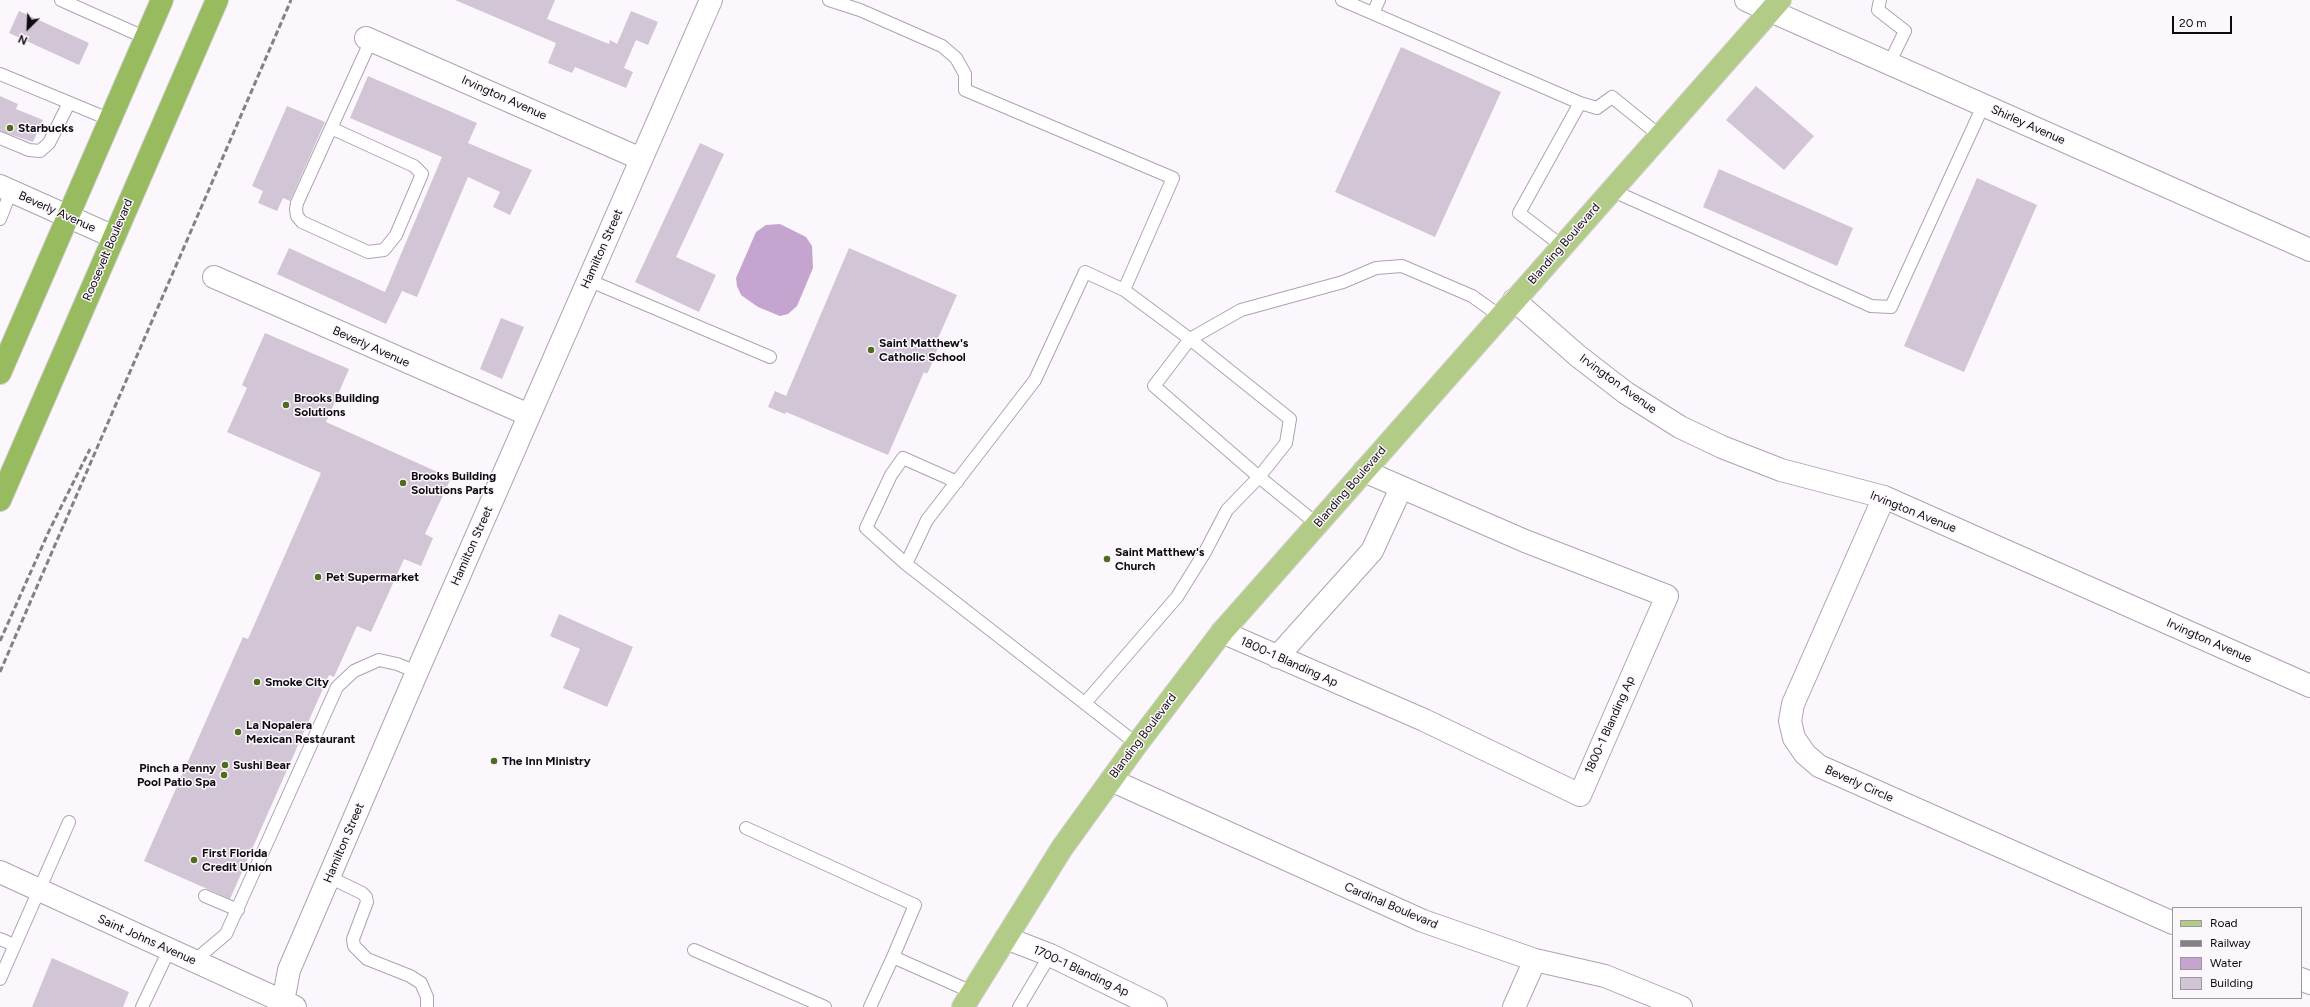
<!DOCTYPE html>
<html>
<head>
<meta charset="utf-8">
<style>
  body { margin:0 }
  #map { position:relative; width:2310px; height:1007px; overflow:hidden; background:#fbf7fd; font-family:Figtree,sans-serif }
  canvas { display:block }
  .legend { position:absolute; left:2172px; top:907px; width:130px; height:92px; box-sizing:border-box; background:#fbf7fd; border:1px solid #9c989e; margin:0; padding:5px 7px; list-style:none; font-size:12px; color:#0e0a0f }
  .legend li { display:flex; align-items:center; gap:8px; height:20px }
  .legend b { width:20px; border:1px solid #9c989e }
  .north { position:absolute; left:8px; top:8px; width:40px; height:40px; -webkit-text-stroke:3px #fbf7fd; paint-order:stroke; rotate:204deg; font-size:11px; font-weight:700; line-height:16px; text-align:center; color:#0e0a0f }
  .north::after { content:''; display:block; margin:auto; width:14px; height:18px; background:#0e0a0f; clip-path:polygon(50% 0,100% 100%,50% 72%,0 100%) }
  .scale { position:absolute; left:2172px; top:16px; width:60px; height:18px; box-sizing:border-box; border:2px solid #0e0a0f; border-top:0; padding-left:5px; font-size:12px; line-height:14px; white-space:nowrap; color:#0e0a0f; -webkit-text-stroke:3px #fbf7fd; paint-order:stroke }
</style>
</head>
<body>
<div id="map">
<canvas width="2310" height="1007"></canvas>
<ul class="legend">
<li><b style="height:5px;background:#b2cc88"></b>Road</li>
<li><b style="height:5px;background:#848085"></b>Railway</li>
<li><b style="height:11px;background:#c5a5cf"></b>Water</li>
<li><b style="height:11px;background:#d2c6d6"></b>Building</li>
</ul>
<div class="north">N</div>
<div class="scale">20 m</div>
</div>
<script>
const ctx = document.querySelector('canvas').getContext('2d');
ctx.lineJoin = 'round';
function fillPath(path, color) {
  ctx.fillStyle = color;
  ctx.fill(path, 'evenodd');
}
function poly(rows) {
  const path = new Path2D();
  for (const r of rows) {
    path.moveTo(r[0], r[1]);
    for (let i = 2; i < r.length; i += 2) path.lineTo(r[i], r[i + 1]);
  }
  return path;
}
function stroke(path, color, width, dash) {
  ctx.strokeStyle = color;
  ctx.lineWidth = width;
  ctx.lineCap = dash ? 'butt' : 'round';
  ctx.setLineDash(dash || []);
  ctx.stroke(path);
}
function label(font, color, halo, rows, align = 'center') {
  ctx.font = font + ' Figtree,sans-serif';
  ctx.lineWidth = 3;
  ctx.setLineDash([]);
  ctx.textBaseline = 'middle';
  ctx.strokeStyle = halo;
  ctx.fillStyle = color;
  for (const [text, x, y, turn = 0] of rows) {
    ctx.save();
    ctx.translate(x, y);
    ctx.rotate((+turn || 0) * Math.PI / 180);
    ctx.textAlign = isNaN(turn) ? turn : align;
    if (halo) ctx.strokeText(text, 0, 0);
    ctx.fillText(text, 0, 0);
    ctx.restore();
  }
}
const water = poly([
  [780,224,806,237,812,246,813,268,797,306,788,314,780,316,758,307,741,295,737,286,736,278,756,232,766,225]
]);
const building = poly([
  [455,0,555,0,547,19,609,44,610,40,617,44,631,11,658,22,648,45,636,40,624,68,633,72,626,88,575,67,572,73,548,63,556,43],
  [19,11,89,43,79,65,9,33],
  [1401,47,1501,92,1435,237,1335,192],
  [368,76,477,123,468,143,532,170,510,215,493,207,500,192,468,177,417,297,402,291,386,324,277,274,289,248,385,292,442,157,350,118],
  [1756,86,1814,136,1784,170,1726,120],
  [0,96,18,104,16,109,43,120,33,142,0,131],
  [287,106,325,122,290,201,283,198,277,211,258,203,263,191,252,186],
  [700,143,724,154,676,257,716,275,699,312,635,282],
  [1719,169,1853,228,1837,266,1703,207],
  [1977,178,2037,205,1964,372,1904,346],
  [849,248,957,295,936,343,939,345,932,363,927,374,924,372,888,455,786,412,785,414,768,407,775,391,786,396],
  [501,318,524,327,502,379,480,369],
  [265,333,349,369,326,422,451,478,425,534,433,538,421,566,404,559,371,632,357,626,334,677,329,675,230,899,144,861,243,637,248,639,321,473,227,432,247,388,242,385],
  [559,614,633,647,607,707,563,688,580,649,550,636],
  [52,958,129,992,123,1007,32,1007]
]);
const service = poly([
  [61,0,146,38],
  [829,0,860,10,942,46,956,58,965,74,965,90,1173,178,1124,290,1085,272,1035,380,927,520,906,564],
  [1342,0,1580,103],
  [1880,0,1878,10,1905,31,1889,64],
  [1373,13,1379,0],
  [0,74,111,120],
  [331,128,414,166,422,174,396,235,384,250,368,252,302,222,297,216,296,209,297,203,371,40],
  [0,138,29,150,40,151,49,143,69,103],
  [1611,190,1871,306,1891,307,1983,106],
  [0,219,11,191],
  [1562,246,1519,213,1580,103,1597,108,1612,97,1659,135],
  [588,280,770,357],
  [1124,290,1190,339,1154,386,1259,477,1317,524],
  [957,482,903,458,891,475,866,528,906,564,1137,744],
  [1085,703,1177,597,1205,552,1227,510,1259,477,1286,443,1290,419,1190,339,1241,310,1343,282,1376,268,1402,266,1472,296,1500,316],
  [746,828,915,905,893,957],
  [329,877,362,893,366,897,367,902,353,939,354,946,367,959,410,976,421,983,427,997,427,1007],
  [205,896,238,910],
  [0,939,14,945],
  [694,950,825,1007],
  [194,961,226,934,337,687,354,671,379,660,397,664,417,672],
  [0,979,69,822],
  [142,1007,169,950],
  [870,1007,893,957,972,992],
  [1019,1007,1050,955]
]);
const minor = poly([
  [1746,0,2310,250],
  [366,38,641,159],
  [0,186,114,237],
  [214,277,529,415],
  [1514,300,1578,356,1626,393,1680,427,1722,447,1781,470,1884,497,2310,686],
  [1884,497,1793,704,1790,721,1794,738,1805,754,1819,766,2173,923],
  [1222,632,1424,720,1580,795,1667,596,1525,541,1364,471],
  [1277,657,1372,551,1401,488],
  [1111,780,1423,921,1535,960,1605,976,1681,1007],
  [1006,938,1050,955,1156,1007],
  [2301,979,2310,983],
  [1514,1007,1535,960]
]);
const tertiary = poly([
  [0,872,295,1007],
  [282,1007,289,970,417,672,711,0]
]);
const primary = poly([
  [963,1007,1062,848,1137,744,1222,632,1780,0]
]);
const trunk = poly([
  [0,373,162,0],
  [0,500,217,0]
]);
const rail = poly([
  [0,641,49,531,90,449],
  [0,672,291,0]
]);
const markers = [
  [10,128,4,"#4e6b1f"],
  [871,350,4,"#4e6b1f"],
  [286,405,4,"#4e6b1f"],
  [403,483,4,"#4e6b1f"],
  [1107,559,4,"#4e6b1f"],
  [318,577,4,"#4e6b1f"],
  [257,682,4,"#4e6b1f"],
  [238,732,4,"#4e6b1f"],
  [494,761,4,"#4e6b1f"],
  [225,765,4,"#4e6b1f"],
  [224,775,4,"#4e6b1f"],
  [194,860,4,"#4e6b1f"]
];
const streetNames = [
  ["Irvington Avenue",504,98,24],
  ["Shirley Avenue",2028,125,24],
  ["Beverly Avenue",57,212,24],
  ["Blanding Boulevard",1564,244,-49],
  ["Hamilton Street",602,249,-66],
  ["Roosevelt Boulevard",108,250,-67],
  ["Beverly Avenue",371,347,24],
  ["Irvington Avenue",1618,384,36],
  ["Blanding Boulevard",1350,487,-49],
  ["Irvington Avenue",1913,512,22],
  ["Hamilton Street",472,546,-66],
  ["Irvington Avenue",2209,641,24],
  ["1800-1 Blanding Ap",1289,662,24],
  ["1800-1 Blanding Ap",1610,725,-66],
  ["Blanding Boulevard",1143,736,-53],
  ["Beverly Circle",1859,784,24],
  ["Hamilton Street",344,843,-67],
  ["Cardinal Boulevard",1391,906,23],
  ["Saint Johns Avenue",147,940,24],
  ["1700-1 Blanding Ap",1081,971,25]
];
const poiNames = [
  ["Starbucks",18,128],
  ["Saint Matthew's",879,343],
  ["Catholic School",879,357],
  ["Brooks Building",294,398],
  ["Solutions",294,412],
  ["Brooks Building",411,476],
  ["Solutions Parts",411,490],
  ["Saint Matthew's",1115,552],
  ["Church",1115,566],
  ["Pet Supermarket",326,577],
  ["Smoke City",265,682],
  ["La Nopalera",246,725],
  ["Mexican Restaurant",246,739],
  ["The Inn Ministry",502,761],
  ["Sushi Bear",233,765],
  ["Pinch a Penny",216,768,"right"],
  ["Pool Patio Spa",216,782,"right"],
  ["First Florida",202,853],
  ["Credit Union",202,867]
];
fillPath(water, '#c5a5cf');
fillPath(building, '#d2c6d6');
stroke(service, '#aea3b2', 14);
stroke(minor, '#aea3b2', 24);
stroke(tertiary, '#aea3b2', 24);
stroke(primary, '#d4d3d4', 24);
stroke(trunk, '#d4d3d4', 24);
stroke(service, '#fff', 12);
stroke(minor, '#fff', 22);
stroke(tertiary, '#fff', 22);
stroke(primary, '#b2cc88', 22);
stroke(trunk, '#98bb60', 22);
stroke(rail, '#848085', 3, [6, 3]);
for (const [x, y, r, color] of markers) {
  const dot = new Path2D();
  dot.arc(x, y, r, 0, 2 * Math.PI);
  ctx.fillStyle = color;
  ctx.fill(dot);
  stroke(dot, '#fbf7fd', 1.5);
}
label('12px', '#0e0a0f', '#fbf7fd', streetNames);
label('bold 12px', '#0e0a0f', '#fbf7fd', poiNames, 'left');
</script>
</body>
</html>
